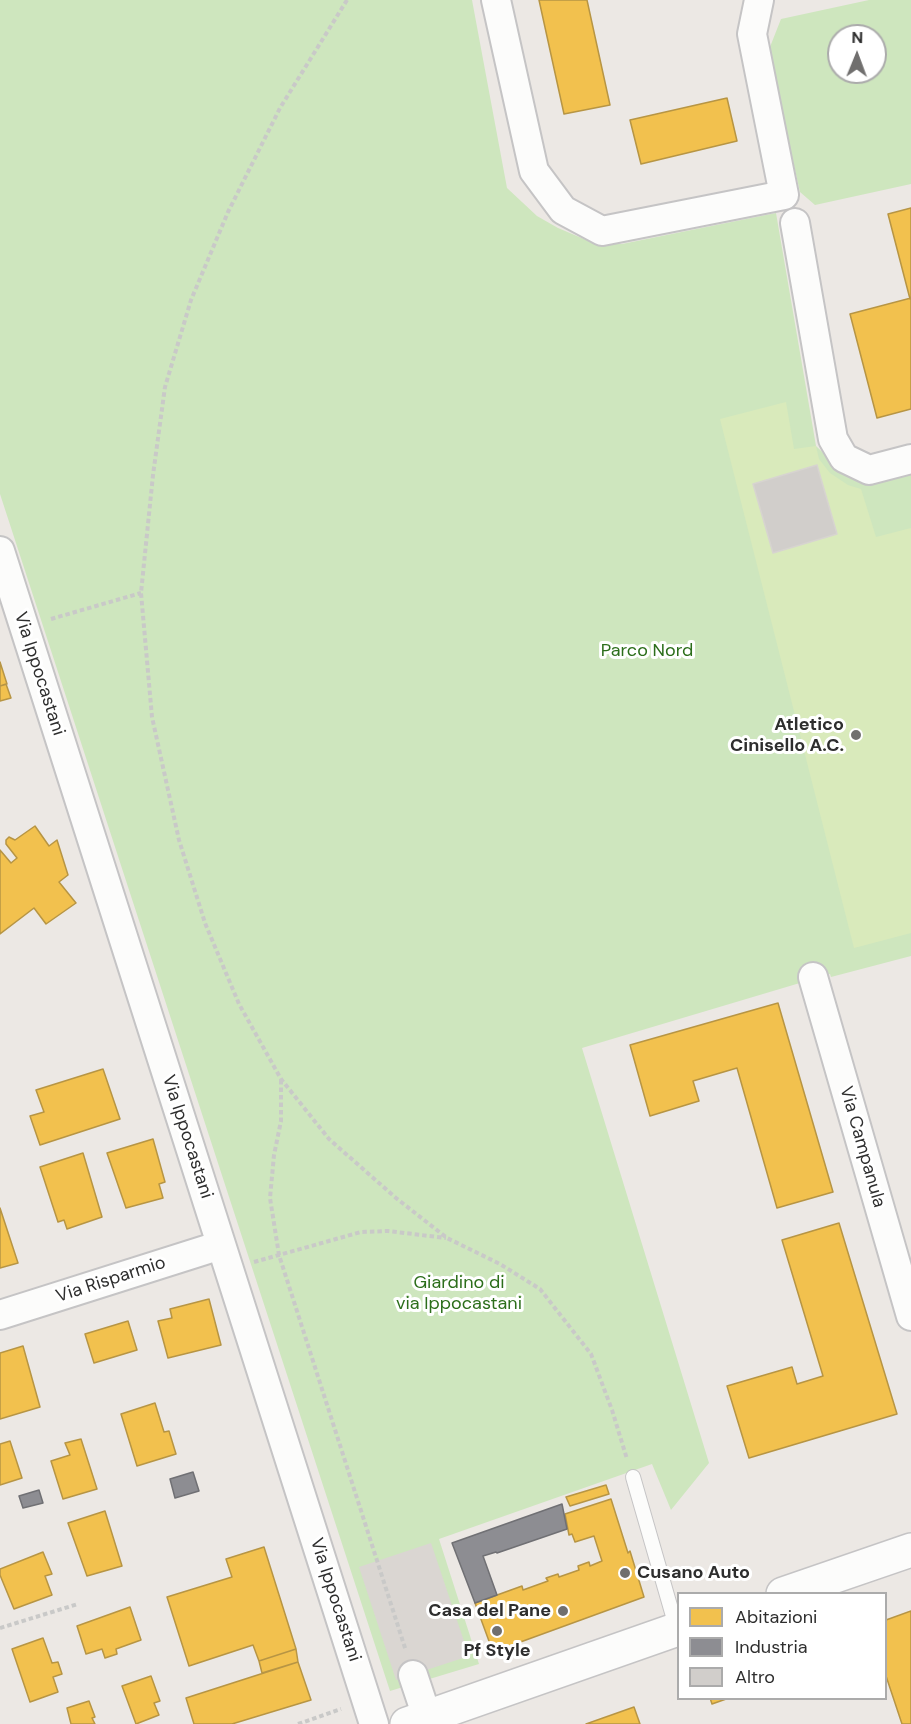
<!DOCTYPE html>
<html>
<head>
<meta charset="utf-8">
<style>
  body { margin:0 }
  #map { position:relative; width:911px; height:1724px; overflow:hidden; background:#ece8e4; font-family:"DM Sans",sans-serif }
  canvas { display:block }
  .legend { position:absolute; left:677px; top:1592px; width:210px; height:108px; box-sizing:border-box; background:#fff; border:2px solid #ababab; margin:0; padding:8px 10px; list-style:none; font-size:18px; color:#2e2e2e }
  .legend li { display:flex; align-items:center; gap:12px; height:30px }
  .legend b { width:30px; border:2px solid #ababab }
  .north { position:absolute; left:827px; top:24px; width:60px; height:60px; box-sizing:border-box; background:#fff; border:2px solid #ababab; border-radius:50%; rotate:1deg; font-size:16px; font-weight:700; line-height:24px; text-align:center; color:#2e2e2e }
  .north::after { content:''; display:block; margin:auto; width:21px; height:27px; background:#706f6e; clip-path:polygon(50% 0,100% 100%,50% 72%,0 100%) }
</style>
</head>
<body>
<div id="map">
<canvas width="911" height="1724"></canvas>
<ul class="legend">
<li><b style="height:16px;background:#f2c14e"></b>Abitazioni</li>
<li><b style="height:16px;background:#8d8d92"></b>Industria</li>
<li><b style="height:16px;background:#d1cecb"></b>Altro</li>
</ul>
<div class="north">N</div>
</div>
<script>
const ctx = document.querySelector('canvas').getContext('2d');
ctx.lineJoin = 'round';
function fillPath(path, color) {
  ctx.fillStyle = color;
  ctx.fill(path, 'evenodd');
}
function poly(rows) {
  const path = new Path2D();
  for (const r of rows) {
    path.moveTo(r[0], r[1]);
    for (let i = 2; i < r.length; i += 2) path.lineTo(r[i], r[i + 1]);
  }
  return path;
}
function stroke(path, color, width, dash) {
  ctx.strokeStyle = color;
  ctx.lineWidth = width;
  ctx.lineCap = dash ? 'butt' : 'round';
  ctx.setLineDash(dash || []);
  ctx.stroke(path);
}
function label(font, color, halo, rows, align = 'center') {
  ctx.font = font + ' "DM Sans",sans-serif';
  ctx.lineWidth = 6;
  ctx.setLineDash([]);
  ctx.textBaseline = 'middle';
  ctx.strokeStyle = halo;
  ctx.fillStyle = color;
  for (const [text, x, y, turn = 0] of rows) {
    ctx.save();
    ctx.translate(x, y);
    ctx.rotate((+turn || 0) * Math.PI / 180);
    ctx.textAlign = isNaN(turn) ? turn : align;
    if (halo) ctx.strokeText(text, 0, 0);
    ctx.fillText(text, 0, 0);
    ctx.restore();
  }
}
const green = poly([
  [0,0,472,0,507,188,537,216,558,228,591,242,622,244,776,213,816,446,850,478,867,483,911,474,911,956,831,977,830,974,582,1048,709,1463,671,1510,652,1464,439,1539,479,1664,390,1691,0,494],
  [869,0,911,0,911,184,815,205,800,192,768,52,781,19],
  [839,36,875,36,875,72,839,72]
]);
const pitch = poly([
  [786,402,794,449,816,446,819,459,830,473,848,485,861,489,876,537,911,528,911,933,854,948,720,419]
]);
const plaza = poly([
  [431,1543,469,1656,396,1680,359,1567]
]);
const homes = poly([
  [539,0,587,0,610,105,564,114,539,0],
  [727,98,737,141,641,164,630,120,727,98],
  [911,208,911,298,910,299,888,214,911,208],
  [911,298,911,409,877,418,850,314,911,298],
  [0,662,7,684,0,686,0,662],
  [6,684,11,698,0,701,0,686,6,684],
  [35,826,49,846,57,840,68,875,59,882,76,903,46,924,34,908,0,934,0,850,11,863,17,858,6,844,6,840,9,837,15,840,35,826],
  [778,1003,833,1192,777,1208,737,1068,693,1081,699,1101,650,1116,630,1045,778,1003],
  [103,1069,120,1119,40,1145,30,1116,44,1112,36,1090,103,1069],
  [153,1139,165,1182,159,1184,163,1198,126,1208,107,1153,153,1139],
  [83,1153,102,1217,67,1229,64,1220,58,1222,40,1167,83,1153],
  [0,1208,18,1263,0,1268,0,1208],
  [839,1223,897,1414,749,1458,727,1386,792,1367,797,1384,823,1376,782,1240,839,1223],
  [209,1299,221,1345,168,1358,158,1321,172,1318,170,1309,209,1299],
  [128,1321,137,1350,94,1363,85,1334,128,1321],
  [23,1346,40,1407,0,1419,0,1353,23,1346],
  [155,1403,164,1432,169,1431,176,1454,137,1466,121,1414,155,1403],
  [81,1439,97,1489,63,1499,51,1461,70,1455,65,1443,81,1439],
  [10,1441,22,1478,0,1485,0,1444,10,1441],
  [606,1485,609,1494,570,1506,566,1497,606,1485],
  [611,1499,628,1553,630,1551,644,1597,493,1652,475,1603,522,1586,523,1590,548,1581,546,1578,558,1574,559,1577,579,1570,578,1566,589,1562,590,1566,602,1561,594,1536,575,1542,572,1534,569,1535,565,1514,611,1499],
  [105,1511,122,1566,87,1576,68,1523,105,1511],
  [264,1547,296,1649,259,1661,253,1645,189,1666,167,1597,232,1577,226,1559,264,1547],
  [43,1552,52,1574,45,1576,52,1595,14,1609,0,1575,0,1569,43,1552],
  [130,1607,141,1640,116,1649,117,1654,105,1658,102,1649,86,1654,77,1626,130,1607],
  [911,1611,911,1724,902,1724,886,1676,886,1620,911,1611],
  [43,1638,52,1663,58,1662,62,1674,53,1677,58,1692,30,1702,12,1649,43,1638],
  [296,1649,298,1662,262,1673,259,1661,296,1649],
  [298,1662,311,1700,232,1724,194,1724,186,1698,298,1662],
  [151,1676,160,1701,154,1703,159,1715,136,1724,122,1686,151,1676],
  [710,1698,729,1698,712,1704,710,1698],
  [89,1701,95,1717,92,1718,95,1724,71,1724,67,1708,89,1701],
  [634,1707,640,1724,586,1724,634,1707]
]);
const industry = poly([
  [193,1472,199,1491,175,1498,170,1479,193,1472],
  [39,1490,43,1503,23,1508,19,1496,39,1490],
  [562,1504,567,1529,497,1553,496,1552,483,1556,497,1595,475,1603,452,1543,562,1504]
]);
const building = poly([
  [817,465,837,534,773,553,753,484,817,465]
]);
const path = poly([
  [347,0,280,108,228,212,191,300,165,387,153,475,141,593,152,717,179,840,205,923,239,1004,281,1079,329,1139,396,1198,447,1238,500,1264,540,1289,591,1354,612,1410,627,1459],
  [51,619,141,593],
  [281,1080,281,1121,274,1155,270,1198,279,1255,406,1651],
  [254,1262,361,1232,388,1231,446,1238],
  [0,1628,78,1604],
  [298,1724,341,1709]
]);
const lane = poly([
  [633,1477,677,1630]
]);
const street = poly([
  [496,0,534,171,563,210,602,231,784,195,752,34,759,0],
  [795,223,833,439,844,458,869,470,911,459],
  [0,551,374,1724],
  [813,977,911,1316],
  [0,1315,221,1245],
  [413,1675,427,1717]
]);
const secondary = poly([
  [783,1594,911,1550],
  [407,1724,678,1629]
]);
const markers = [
  [856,735,6,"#706f6e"],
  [625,1573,6,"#706f6e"],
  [563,1611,6,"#706f6e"],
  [497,1631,6,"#706f6e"]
];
const parkNames = [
  ["Parco Nord",647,651],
  ["Giardino di",459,1283],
  ["via Ippocastani",459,1304]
];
const streetNames = [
  ["Via Ippocastani",39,674,72],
  ["Via Ippocastani",187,1137,72],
  ["Via Campanula",862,1147,74],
  ["Via Risparmio",111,1280,-18],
  ["Via Ippocastani",335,1600,72]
];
const poiNames = [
  ["Atletico",844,725],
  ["Cinisello A.C.",844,746],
  ["Cusano Auto",637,1573,"left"],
  ["Casa del Pane",551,1611],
  ["Pf Style",497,1651,"center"]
];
fillPath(green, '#cee6be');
fillPath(pitch, '#d9eabb');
fillPath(plaza, '#dad6d2');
fillPath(homes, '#f2c14e');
stroke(homes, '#b79544', 1.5);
fillPath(industry, '#8d8d92');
stroke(industry, '#707074', 1.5);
fillPath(building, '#d1cecb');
stroke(building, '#d7d4d0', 1.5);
stroke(lane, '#c5c4c5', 16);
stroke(street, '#c5c4c5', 32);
stroke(secondary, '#c5c4c5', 36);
stroke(path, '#c9c9c8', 4, [4.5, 3]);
stroke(lane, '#fcfcfb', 14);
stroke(street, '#fcfcfb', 28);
stroke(secondary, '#fcfcfb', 33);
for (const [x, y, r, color] of markers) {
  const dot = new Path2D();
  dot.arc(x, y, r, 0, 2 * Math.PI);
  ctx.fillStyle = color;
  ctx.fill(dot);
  stroke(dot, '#fff', 2);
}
label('18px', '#2c6e1b', '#fff', parkNames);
label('18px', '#2e2e2e', '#fff', streetNames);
label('bold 18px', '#2e2e2e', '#fff', poiNames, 'right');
</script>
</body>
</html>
